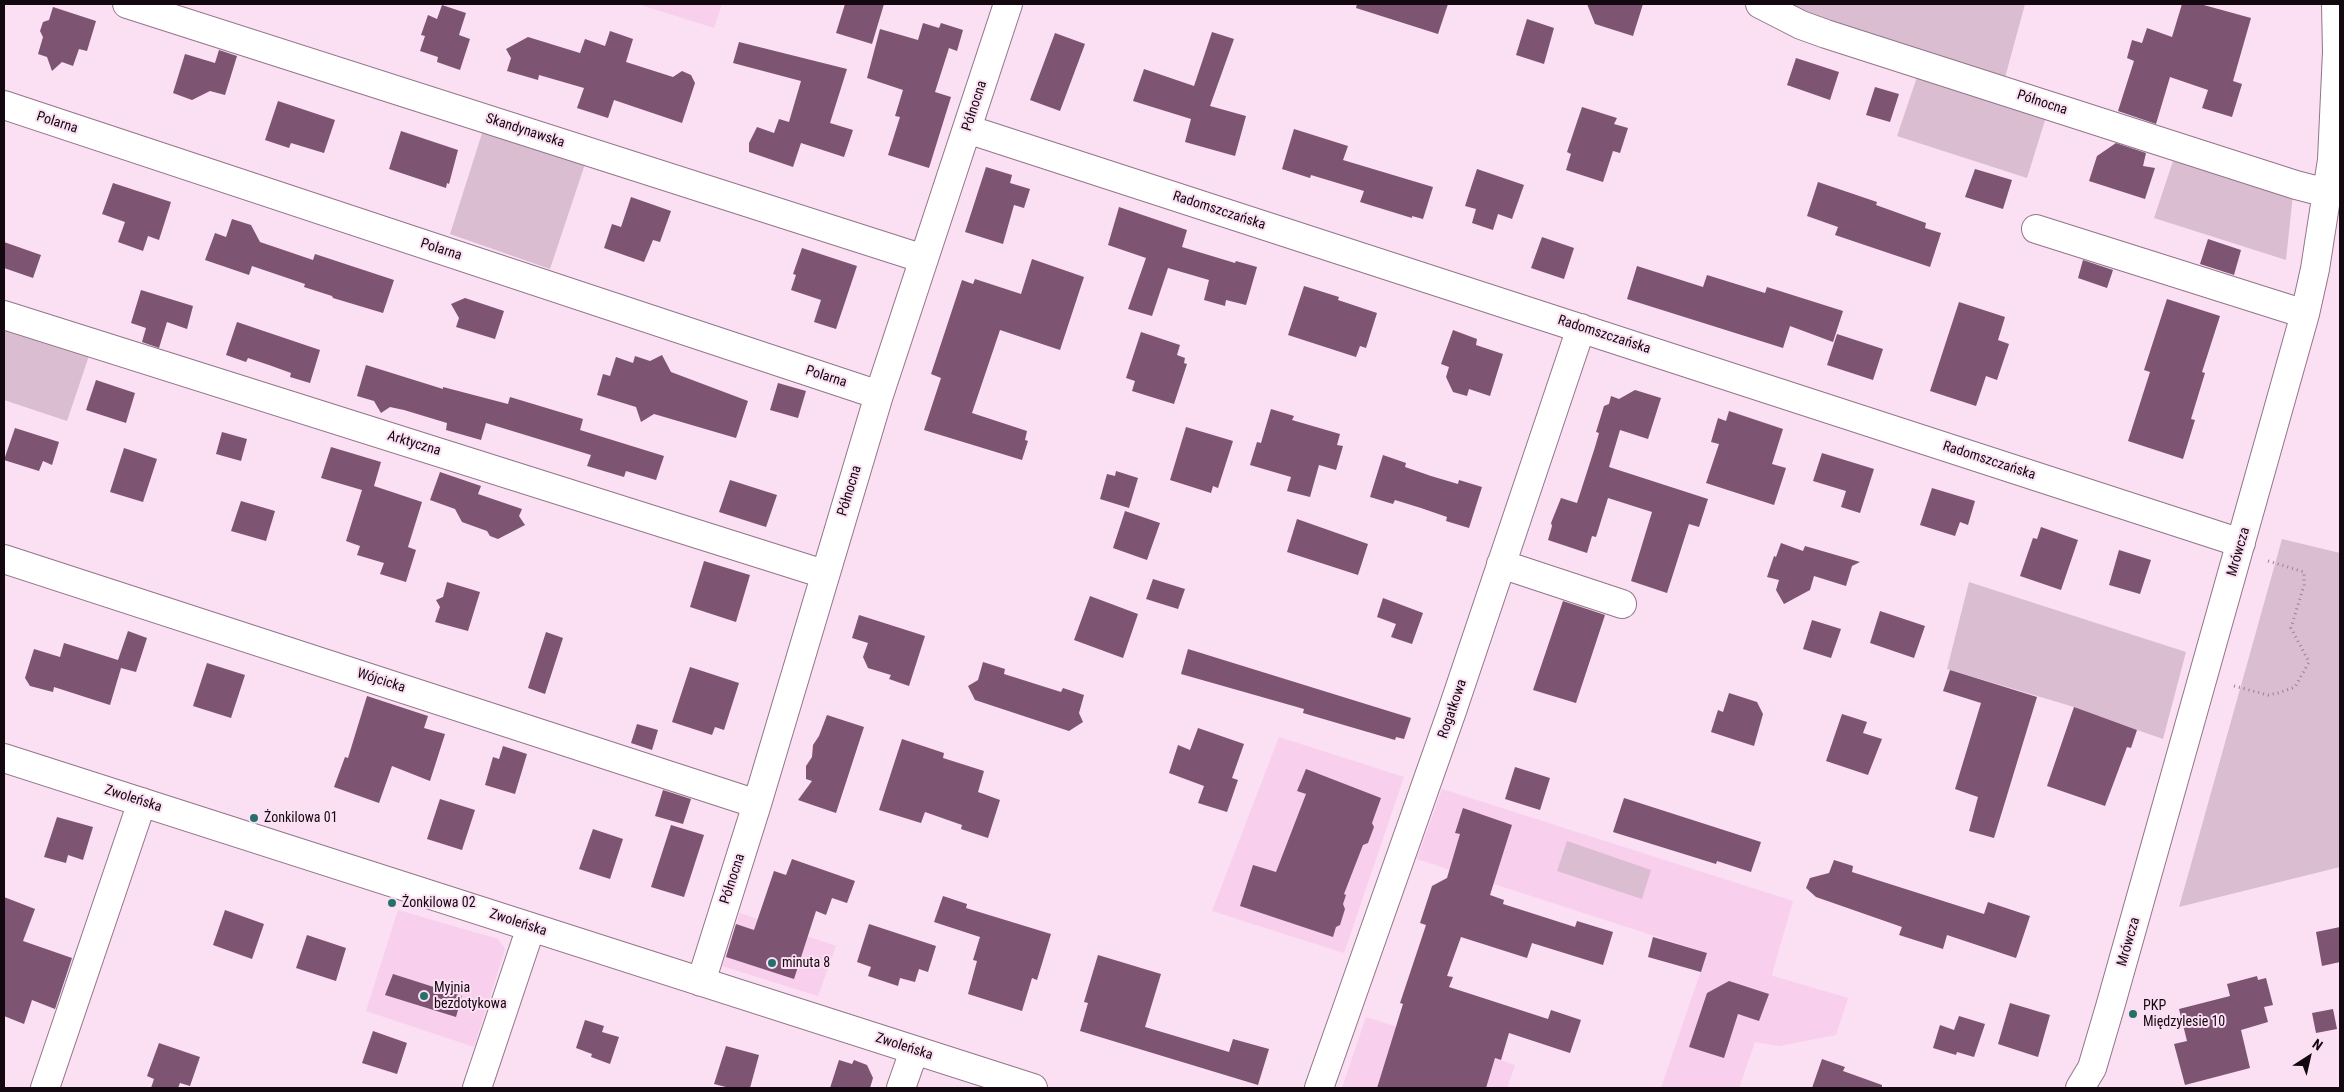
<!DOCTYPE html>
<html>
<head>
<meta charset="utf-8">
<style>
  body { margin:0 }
  #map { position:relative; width:2344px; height:1092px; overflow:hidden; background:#fbdff2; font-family:"Roboto Condensed",sans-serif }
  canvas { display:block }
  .frame { position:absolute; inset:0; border:5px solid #130810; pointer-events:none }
  .north { position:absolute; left:2284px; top:1032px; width:50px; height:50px; -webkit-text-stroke:4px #fbdff2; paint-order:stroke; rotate:35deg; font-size:14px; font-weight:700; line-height:20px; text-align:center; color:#130810 }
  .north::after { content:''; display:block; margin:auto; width:18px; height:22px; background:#130810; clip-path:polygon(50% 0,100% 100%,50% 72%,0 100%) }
</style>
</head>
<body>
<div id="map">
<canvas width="2344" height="1092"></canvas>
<div class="frame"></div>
<div class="north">N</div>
</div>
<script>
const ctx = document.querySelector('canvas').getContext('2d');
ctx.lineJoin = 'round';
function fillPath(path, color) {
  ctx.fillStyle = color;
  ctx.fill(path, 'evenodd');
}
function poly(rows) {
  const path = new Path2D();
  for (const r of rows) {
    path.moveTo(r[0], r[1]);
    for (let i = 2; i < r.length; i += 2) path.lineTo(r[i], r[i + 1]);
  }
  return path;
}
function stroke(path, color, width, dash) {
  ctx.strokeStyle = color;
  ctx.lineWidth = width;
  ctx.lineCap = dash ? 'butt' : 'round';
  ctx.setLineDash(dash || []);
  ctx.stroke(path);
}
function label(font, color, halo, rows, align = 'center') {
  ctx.font = font + ' "Roboto Condensed",sans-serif';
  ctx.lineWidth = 4;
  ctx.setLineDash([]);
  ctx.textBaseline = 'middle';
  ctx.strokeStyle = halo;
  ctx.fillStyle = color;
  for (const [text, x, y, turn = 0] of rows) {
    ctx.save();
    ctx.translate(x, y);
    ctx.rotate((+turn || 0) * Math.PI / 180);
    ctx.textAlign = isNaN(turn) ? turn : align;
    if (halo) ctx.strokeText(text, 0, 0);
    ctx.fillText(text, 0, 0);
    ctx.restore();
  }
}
const built = poly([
  [638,4,722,4,714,28],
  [1279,737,1404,777,1344,953,1212,911],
  [1442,789,1793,901,1772,974,1773,976,1848,998,1836,1035,1779,1046,1755,1042,1739,1088,1661,1088,1707,953,1417,859],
  [398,910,498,939,505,949,474,1047,366,1011],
  [740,913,836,946,818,996,722,966],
  [1366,1017,1515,1065,1507,1088,1342,1088]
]);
const green = poly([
  [1782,4,2025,4,2003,85],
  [1917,77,2046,117,2027,178,1897,136],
  [484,127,586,161,550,269,450,234],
  [2174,158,2293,194,2286,260,2154,218],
  [4,323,91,350,67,421,4,400],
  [2282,539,2340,553,2340,867,2179,907],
  [1969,582,2186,652,2163,739,2120,724,2119,725,2074,707,1947,669],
  [1567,841,1651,870,1642,899,1557,871]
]);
const building = poly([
  [845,4,884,4,872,44,836,33],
  [1357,4,1448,4,1438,34,1356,8],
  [1587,4,1643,4,1633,36,1595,24],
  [2182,4,2200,4,2251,18,2233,81,2242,84,2232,117,2202,108,2208,90,2170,77,2156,124,2118,111,2134,61,2127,58,2132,40,2142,43,2147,28,2172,37],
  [442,5,466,13,459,35,470,39,460,70,437,62,438,57,420,51,425,36,421,35,428,15,437,19],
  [53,7,96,21,87,51,79,49,73,66,62,62,52,71,47,57,38,54,43,37,40,31,43,22,49,20],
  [1527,19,1554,28,1544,64,1516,55],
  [923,23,939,28,941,23,963,30,957,51,949,48,935,92,951,97,929,168,888,155,900,117,895,116,903,90,867,78,880,29,918,40],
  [610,31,633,39,626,62,673,77,682,71,691,75,695,83,682,123,614,100,608,118,577,108,584,88,539,75,538,80,507,71,511,58,506,49,528,37,580,53,585,39,605,46],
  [1212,32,1234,39,1210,106,1246,116,1235,156,1185,142,1191,119,1133,101,1144,69,1194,86],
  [1055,33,1085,44,1060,111,1030,100],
  [739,42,847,69,830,123,853,130,844,157,801,143,793,167,749,152,749,143,757,127,774,133,779,119,789,122,801,81,733,63],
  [219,50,237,56,225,95,210,91,192,100,173,93,185,54,215,63],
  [1796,58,1839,72,1830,100,1787,85],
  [1875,87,1899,94,1890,122,1866,115],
  [278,101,335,120,324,153,291,143,289,148,265,140],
  [1582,107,1617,118,1614,124,1628,128,1620,153,1613,151,1603,182,1566,170,1571,154,1567,152],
  [1294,129,1348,146,1343,160,1433,187,1423,219,1412,216,1412,218,1360,202,1364,191,1311,175,1310,178,1282,169],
  [401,131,458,150,449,184,447,183,446,188,389,169],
  [2116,143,2146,153,2143,166,2155,168,2145,199,2089,181,2097,156],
  [986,167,1012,175,1010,183,1030,189,1024,208,1014,205,1003,244,965,232],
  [1477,169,1524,185,1512,219,1498,214,1493,230,1472,223,1476,209,1465,206],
  [1975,169,2012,180,2003,209,1965,197],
  [1818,182,1877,202,1876,205,1926,223,1925,228,1941,233,1930,267,1835,235,1838,227,1807,216],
  [113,183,171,202,159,240,148,236,143,251,118,242,125,222,102,214],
  [631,197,671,211,660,242,653,240,644,262,604,248,612,224,621,227],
  [1119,207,1187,230,1182,247,1235,263,1236,261,1257,267,1246,305,1226,300,1225,306,1204,300,1209,280,1168,268,1152,316,1128,309,1146,258,1108,245],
  [232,219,251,225,260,242,313,260,315,254,394,280,383,313,333,298,332,296,304,287,305,284,252,266,249,275,205,260,215,233,226,237],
  [1542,237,1574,248,1564,279,1531,268],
  [2208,239,2241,250,2234,275,2200,264],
  [4,242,41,255,33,278,4,268],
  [802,248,857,266,836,329,814,322,821,300,791,290,796,275,793,274],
  [1032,259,1084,277,1060,350,1000,330,972,413,1027,431,1025,440,1028,441,1022,460,924,430,941,378,931,374,962,280,973,284,975,279,1021,294],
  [2083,260,2113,270,2107,288,2078,278],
  [1637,266,1703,287,1707,275,1765,293,1767,287,1843,311,1833,342,1790,326,1783,348,1627,299],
  [1304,286,1339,297,1338,300,1377,313,1366,348,1360,346,1356,357,1288,335],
  [141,290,193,306,187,329,167,322,159,348,142,342,146,328,131,323],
  [465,298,504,311,495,339,456,327,459,318,451,304],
  [2167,299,2220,316,2202,372,2205,373,2191,419,2195,420,2183,459,2128,441,2150,372,2144,370],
  [1959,302,2005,317,1998,340,2009,344,1997,380,1986,376,1976,406,1930,391],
  [237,322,320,350,310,383,290,377,291,373,269,365,248,358,246,362,226,355],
  [1453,330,1477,339,1476,345,1503,354,1490,396,1469,389,1467,396,1453,392,1446,377,1449,367,1441,364],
  [1141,332,1180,345,1177,355,1185,358,1184,363,1187,364,1174,404,1132,391,1135,381,1126,378],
  [1837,334,1883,349,1873,380,1827,365],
  [662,355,671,372,748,401,736,438,654,414,641,422,636,407,597,395,603,374,610,376,616,357,633,363,635,356,650,361],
  [366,365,443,389,443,387,508,404,510,397,583,419,580,430,664,456,656,480,626,471,624,477,587,466,591,455,486,423,481,440,446,430,447,423,404,410,390,407,381,413,374,401,357,396],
  [96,380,135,393,126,423,86,410],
  [778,383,806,391,798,418,770,410],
  [1635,390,1661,398,1648,439,1620,430,1609,467,1708,499,1699,527,1689,524,1667,593,1631,581,1652,512,1608,498,1596,537,1592,536,1587,553,1548,540,1552,526,1551,523,1561,498,1577,503,1595,447,1599,433,1596,432,1604,406,1609,404,1611,396,1619,399],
  [1271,409,1294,416,1292,420,1340,434,1337,445,1343,446,1336,470,1319,465,1310,497,1287,491,1291,477,1250,465,1257,442,1261,443],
  [1729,411,1783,429,1772,464,1786,468,1774,505,1706,483,1719,444,1711,442,1718,418,1726,421],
  [1186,427,1233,441,1218,488,1213,486,1211,493,1170,480],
  [15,428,59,442,52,465,43,461,39,471,4,460],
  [222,432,247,439,241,461,216,454],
  [331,447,381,462,374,486,422,502,408,547,416,550,406,582,380,574,384,563,357,555,360,546,346,541,362,490,321,478],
  [124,448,157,459,143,502,110,492],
  [1822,453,1874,469,1860,513,1841,507,1846,491,1813,481],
  [1383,455,1406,463,1405,467,1431,476,1458,484,1459,480,1482,487,1469,528,1446,521,1447,517,1421,508,1395,500,1393,504,1370,497],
  [1116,471,1138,478,1129,508,1100,499,1107,474,1115,476],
  [440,472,481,486,478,494,522,509,519,516,525,525,498,539,490,536,487,531,462,522,455,509,430,500],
  [730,480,777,495,766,527,719,512],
  [1932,488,1975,501,1968,525,1960,522,1955,536,1920,525],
  [241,501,275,511,266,541,231,531],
  [1125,511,1160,523,1147,560,1113,548],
  [1297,519,1368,544,1358,575,1287,552],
  [2041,527,2078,540,2061,590,2020,576,2033,538,2037,539],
  [1781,543,1803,551,1805,546,1860,562,1852,566,1846,586,1814,576,1810,590,1784,604,1776,590,1779,580,1767,577,1774,556,1776,557],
  [2119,550,2151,560,2140,594,2109,585],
  [704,561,750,575,736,622,690,607],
  [1153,579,1185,589,1178,609,1146,599],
  [447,582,480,592,468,631,435,622,440,607,436,600,443,597],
  [1090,596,1138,614,1123,658,1074,640],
  [1383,598,1423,613,1412,644,1391,637,1396,624,1377,617],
  [1563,601,1605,615,1576,703,1533,690],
  [1880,611,1925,626,1914,658,1870,643],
  [859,615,925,636,909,686,889,679,891,675,868,668,863,657,868,643,852,638],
  [1812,620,1841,629,1831,658,1803,649],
  [128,631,147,638,136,672,121,668,110,705,54,687,53,692,30,686,25,678,34,649,60,657,64,643,118,660],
  [546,632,563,638,545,694,528,688],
  [1188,649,1411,718,1404,739,1396,737,1395,740,1303,713,1304,709,1181,674],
  [983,662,1005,669,1004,674,1061,692,1063,688,1084,695,1079,713,1083,722,1069,731,975,700,968,686,978,680],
  [207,663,245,675,231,718,193,706],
  [690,667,739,683,724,730,715,727,712,735,672,722],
  [1950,670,2037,697,1994,838,1969,831,1978,797,1955,789,1981,703,1943,691],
  [1729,693,1757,702,1763,714,1754,746,1711,732,1718,710,1723,712],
  [367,696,428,716,424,728,445,734,430,781,392,766,379,803,334,787,345,757,348,758],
  [2074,707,2137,730,2131,748,2127,747,2105,806,2047,786],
  [1842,714,1867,722,1863,733,1882,739,1868,775,1826,761],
  [827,715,864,727,836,813,798,800,812,781,806,779,806,766,812,757,813,745,819,736],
  [637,724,658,730,652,750,631,743],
  [1198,728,1244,744,1232,778,1238,780,1227,812,1198,803,1204,786,1169,773,1178,745,1190,750],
  [902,739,944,753,943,758,984,771,978,792,1000,800,988,838,961,829,962,825,925,812,921,823,879,810],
  [503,746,527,754,515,794,485,785,493,757,499,759],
  [1515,767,1550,778,1540,810,1505,799],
  [1306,769,1381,798,1372,823,1374,827,1368,843,1363,845,1344,894,1346,895,1343,904,1345,909,1340,925,1336,927,1333,937,1240,906,1253,865,1276,872,1306,794,1297,791],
  [663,790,691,799,683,824,655,816],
  [1624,798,1761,842,1751,872,1717,861,1716,864,1613,832],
  [440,799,475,810,462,850,427,839],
  [1463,808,1512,825,1490,895,1504,900,1503,904,1575,927,1577,921,1613,932,1603,965,1532,943,1527,958,1461,937,1447,976,1453,977,1449,987,1548,1019,1551,1010,1581,1020,1570,1053,1509,1033,1501,1060,1495,1058,1486,1088,1377,1088,1403,1004,1400,1003,1426,925,1420,923,1432,886,1447,878,1460,834,1455,833],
  [57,817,93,827,83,860,68,855,66,863,44,857],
  [671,825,704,835,684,897,651,887],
  [593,829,623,839,610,879,579,869],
  [792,859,855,881,847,903,832,898,826,915,816,911,794,979,726,957,736,924,754,930,774,871,786,875],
  [1834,860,1853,866,1852,872,1984,914,1988,902,2030,916,2016,958,1947,935,1943,949,1899,935,1902,927,1816,897,1806,888,1810,878,1829,873],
  [943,896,967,904,966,908,1051,934,1037,980,1032,978,1022,1011,968,994,977,961,973,960,980,937,934,922],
  [4,897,35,909,23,941,72,958,55,1009,32,1000,24,1024,4,1016],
  [225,910,264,924,252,959,213,945],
  [869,924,936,946,928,972,919,969,915,982,900,978,898,986,868,976,871,967,857,962],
  [2340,927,2340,962,2322,966,2316,932],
  [307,935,346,948,336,981,296,968],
  [1653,937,1707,953,1701,972,1648,957],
  [1098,955,1161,974,1145,1027,1229,1052,1233,1039,1269,1049,1258,1085,1080,1031,1088,1003,1084,1002],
  [393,974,462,996,456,1017,385,995],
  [2257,976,2258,980,2266,978,2273,1005,2264,1007,2268,1022,2241,1030,2250,1068,2185,1085,2174,1044,2187,1041,2179,1009,2230,996,2227,984],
  [1729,981,1769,994,1759,1021,1738,1014,1724,1058,1689,1047,1707,993],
  [2010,1003,2050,1015,2038,1057,1998,1044],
  [2333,1009,2337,1029,2316,1033,2312,1013],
  [1959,1016,1985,1024,1974,1057,1957,1052,1956,1055,1933,1048,1940,1025,1954,1030],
  [585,1020,604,1026,602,1032,619,1037,610,1064,591,1057,592,1054,576,1048],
  [373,1031,407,1043,397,1074,362,1063],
  [159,1043,200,1057,190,1086,180,1083,178,1088,151,1088,154,1079,147,1076],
  [726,1046,759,1055,750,1088,730,1088,714,1084],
  [1822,1059,1845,1067,1843,1071,1882,1085,1882,1088,1812,1088],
  [839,1060,852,1064,854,1060,867,1065,873,1078,870,1088,830,1088]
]);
const path = poly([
  [2234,686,2268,695,2278,693,2295,687,2309,662,2291,628,2304,585,2304,572,2265,560]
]);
const minor = poly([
  [127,4,924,259],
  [1760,4,1801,25,1826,34,2296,185,2327,193],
  [4,105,879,395],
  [967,129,2241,543],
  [2036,229,2305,314],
  [4,315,824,574],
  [4,559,757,804],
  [1501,564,1622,604],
  [4,758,1033,1088],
  [701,982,757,804,879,395,1008,4],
  [45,1088,142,802],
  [477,1088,531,927],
  [901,1088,914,1051],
  [1319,1088,1452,711,1581,328],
  [2080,1088,2092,1068,2110,1007,2305,314,2315,269,2332,160,2337,52,2336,4]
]);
const markers = [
  [254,818,5,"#27706a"],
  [392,903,5,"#27706a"],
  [772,963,5,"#27706a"],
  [424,996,5,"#27706a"],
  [2133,1014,5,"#27706a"]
];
const streetNames = [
  ["Północna",2042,103,18],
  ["Północna",975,106,-72],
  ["Polarna",57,123,18],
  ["Skandynawska",525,131,18],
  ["Radomszczańska",1219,211,18],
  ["Polarna",441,250,18],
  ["Radomszczańska",1604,335,18],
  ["Polarna",826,377,18],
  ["Arktyczna",414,444,17],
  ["Radomszczańska",1989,461,18],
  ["Północna",850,491,-73],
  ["Mrówcza",2239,552,-74],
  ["Wójcicka",381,681,18],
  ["Rogatkowa",1453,709,-71],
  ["Zwoleńska",133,799,18],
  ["Północna",733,879,-72],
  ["Zwoleńska",518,923,18],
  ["Mrówcza",2129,942,-74],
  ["Zwoleńska",904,1047,18]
];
const poiNames = [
  ["Żonkilowa 01",264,818],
  ["Żonkilowa 02",402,903],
  ["minuta 8",782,963],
  ["Myjnia",434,988],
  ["bezdotykowa",434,1004],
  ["PKP",2143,1006],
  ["Międzylesie 10",2143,1022]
];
fillPath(built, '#f8cfec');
fillPath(green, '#dbbdd1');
fillPath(building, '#7d5472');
stroke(minor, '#93748a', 30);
stroke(path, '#96818f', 3, [1, 4]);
stroke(minor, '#fff', 28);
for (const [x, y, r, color] of markers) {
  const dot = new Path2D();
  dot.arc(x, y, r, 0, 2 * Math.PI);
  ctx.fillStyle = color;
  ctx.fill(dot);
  stroke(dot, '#fbdff2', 2);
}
label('14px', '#130810', '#fbdff2', streetNames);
label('14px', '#130810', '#fbdff2', poiNames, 'left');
</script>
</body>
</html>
